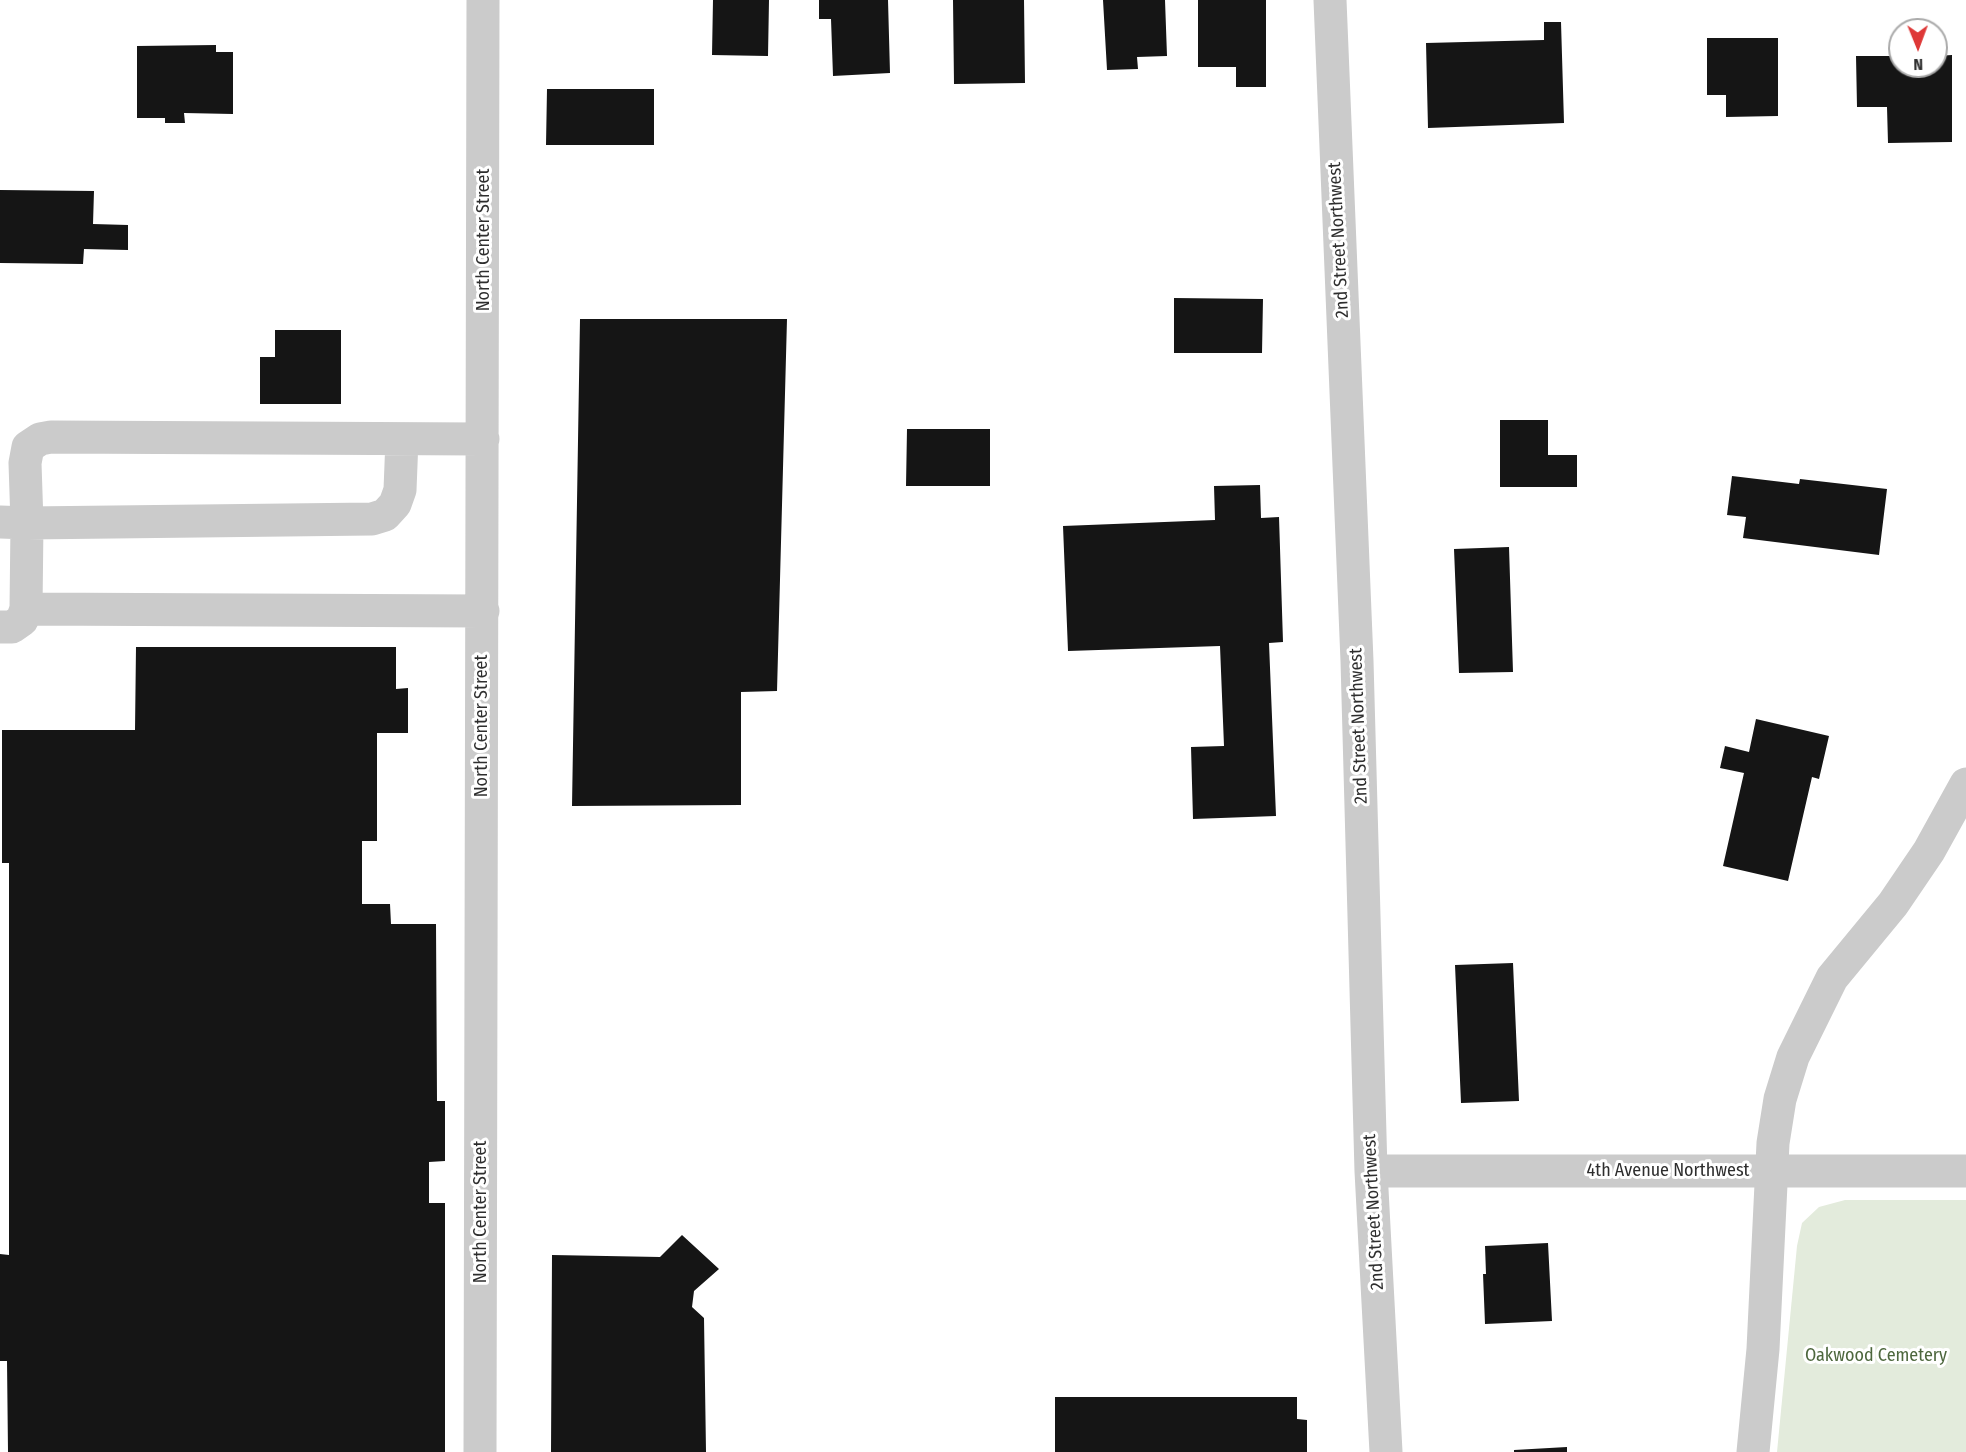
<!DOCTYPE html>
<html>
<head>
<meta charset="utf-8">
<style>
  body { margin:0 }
  #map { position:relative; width:1966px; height:1452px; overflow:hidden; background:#fff; font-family:"Fira Sans Condensed",sans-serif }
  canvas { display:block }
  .north { position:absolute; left:1888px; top:18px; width:60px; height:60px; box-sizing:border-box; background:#fff; border:2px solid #ababab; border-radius:50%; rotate:179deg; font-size:16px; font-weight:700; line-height:24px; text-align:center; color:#2e2e2e }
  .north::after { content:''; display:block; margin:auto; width:21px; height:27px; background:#de3837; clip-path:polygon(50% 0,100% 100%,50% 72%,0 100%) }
</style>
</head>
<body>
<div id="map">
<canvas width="1966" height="1452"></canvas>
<div class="north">N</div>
</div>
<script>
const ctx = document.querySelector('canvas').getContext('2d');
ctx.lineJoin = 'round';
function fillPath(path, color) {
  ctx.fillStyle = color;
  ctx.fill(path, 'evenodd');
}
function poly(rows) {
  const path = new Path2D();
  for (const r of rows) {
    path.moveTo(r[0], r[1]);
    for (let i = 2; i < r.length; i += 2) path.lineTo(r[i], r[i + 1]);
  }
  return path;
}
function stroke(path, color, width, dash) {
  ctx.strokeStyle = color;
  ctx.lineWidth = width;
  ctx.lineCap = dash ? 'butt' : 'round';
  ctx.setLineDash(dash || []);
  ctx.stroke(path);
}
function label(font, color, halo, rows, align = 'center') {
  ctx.font = font + ' "Fira Sans Condensed",sans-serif';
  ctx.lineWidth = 6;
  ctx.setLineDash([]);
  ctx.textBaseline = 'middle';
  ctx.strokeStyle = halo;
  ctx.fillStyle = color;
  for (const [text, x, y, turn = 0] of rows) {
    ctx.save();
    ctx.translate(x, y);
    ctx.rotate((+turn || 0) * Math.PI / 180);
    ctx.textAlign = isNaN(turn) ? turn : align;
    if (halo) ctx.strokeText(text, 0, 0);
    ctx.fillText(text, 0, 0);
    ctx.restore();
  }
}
const green = poly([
  [1845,1200,1966,1200,1966,1452,1777,1452,1797,1246,1802,1223,1819,1207]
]);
const building = poly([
  [713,0,769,0,768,56,712,55],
  [819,0,888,0,890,73,833,76,831,19,819,19],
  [953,0,1024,0,1025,83,954,84],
  [1103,0,1165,0,1167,56,1137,57,1138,69,1107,70],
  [1198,0,1266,0,1266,87,1236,87,1236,67,1198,67],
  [1544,22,1561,22,1564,123,1428,128,1426,43,1544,40],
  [1707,38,1778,38,1778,116,1726,117,1726,95,1707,95],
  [216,45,216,52,233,52,233,114,184,113,185,123,165,123,165,118,137,118,137,46],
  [1952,55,1952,142,1888,143,1887,107,1857,107,1856,56,1900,56,1900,66,1936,66,1936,56],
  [547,89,654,89,654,145,546,145],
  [0,190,94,191,93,224,128,225,128,250,84,249,83,264,0,263],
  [1174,298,1263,299,1262,353,1174,353],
  [580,319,787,319,777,691,741,692,741,805,572,806],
  [275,330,341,330,341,404,260,404,260,357,275,357],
  [1500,420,1548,420,1548,455,1577,455,1577,487,1500,487],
  [907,429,990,429,990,486,906,486],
  [1732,476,1799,484,1800,479,1887,489,1879,555,1743,538,1746,517,1727,515],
  [1260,485,1261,518,1279,517,1283,642,1269,643,1276,816,1193,819,1191,747,1224,746,1220,646,1068,651,1063,526,1215,520,1214,486],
  [1509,547,1513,672,1459,673,1454,549],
  [136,647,396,647,396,689,408,688,408,733,377,733,377,841,362,841,362,904,390,904,391,924,436,924,437,1101,445,1101,445,1161,429,1162,429,1203,445,1203,445,1452,8,1452,7,1361,0,1361,0,1254,9,1255,9,863,2,863,2,730,135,730],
  [1756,719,1829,736,1819,779,1812,777,1788,881,1723,866,1744,773,1720,768,1725,746,1749,752],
  [1513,963,1519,1101,1461,1103,1455,965],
  [682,1235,719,1269,694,1291,692,1307,704,1318,706,1452,551,1452,552,1255,660,1257],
  [1548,1243,1552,1321,1485,1324,1483,1274,1486,1274,1485,1246],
  [1055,1397,1297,1397,1297,1419,1307,1420,1307,1452,1055,1452],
  [1567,1447,1567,1452,1514,1452,1514,1450]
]);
const minor = poly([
  [1330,0,1357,661,1371,1171,1386,1452],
  [402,439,400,490,395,504,385,515,372,519,27,523,25,463,28,447,40,439,51,437,483,439],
  [0,522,27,523,26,609],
  [0,627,12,627,22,620,26,609,483,611],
  [1371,1171,1966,1171],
  [480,1452,483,0],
  [1753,1452,1763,1349,1773,1143,1780,1099,1793,1057,1832,978,1893,904,1929,851,1966,784]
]);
const streetNames = [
  ["North Center Street",484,240,-90],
  ["2nd Street Northwest",1339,240,-93],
  ["North Center Street",482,726,-90],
  ["2nd Street Northwest",1359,726,-92],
  ["4th Avenue Northwest",1668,1171],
  ["North Center Street",481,1212,-90],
  ["2nd Street Northwest",1374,1212,-93]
];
const parkNames = [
  ["Oakwood Cemetery",1876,1356]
];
fillPath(green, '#e3ebdc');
fillPath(building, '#151515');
stroke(minor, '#cbcbcb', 33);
label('18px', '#2e2e2e', '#fff', streetNames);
label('18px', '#4d673d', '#fff', parkNames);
</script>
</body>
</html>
